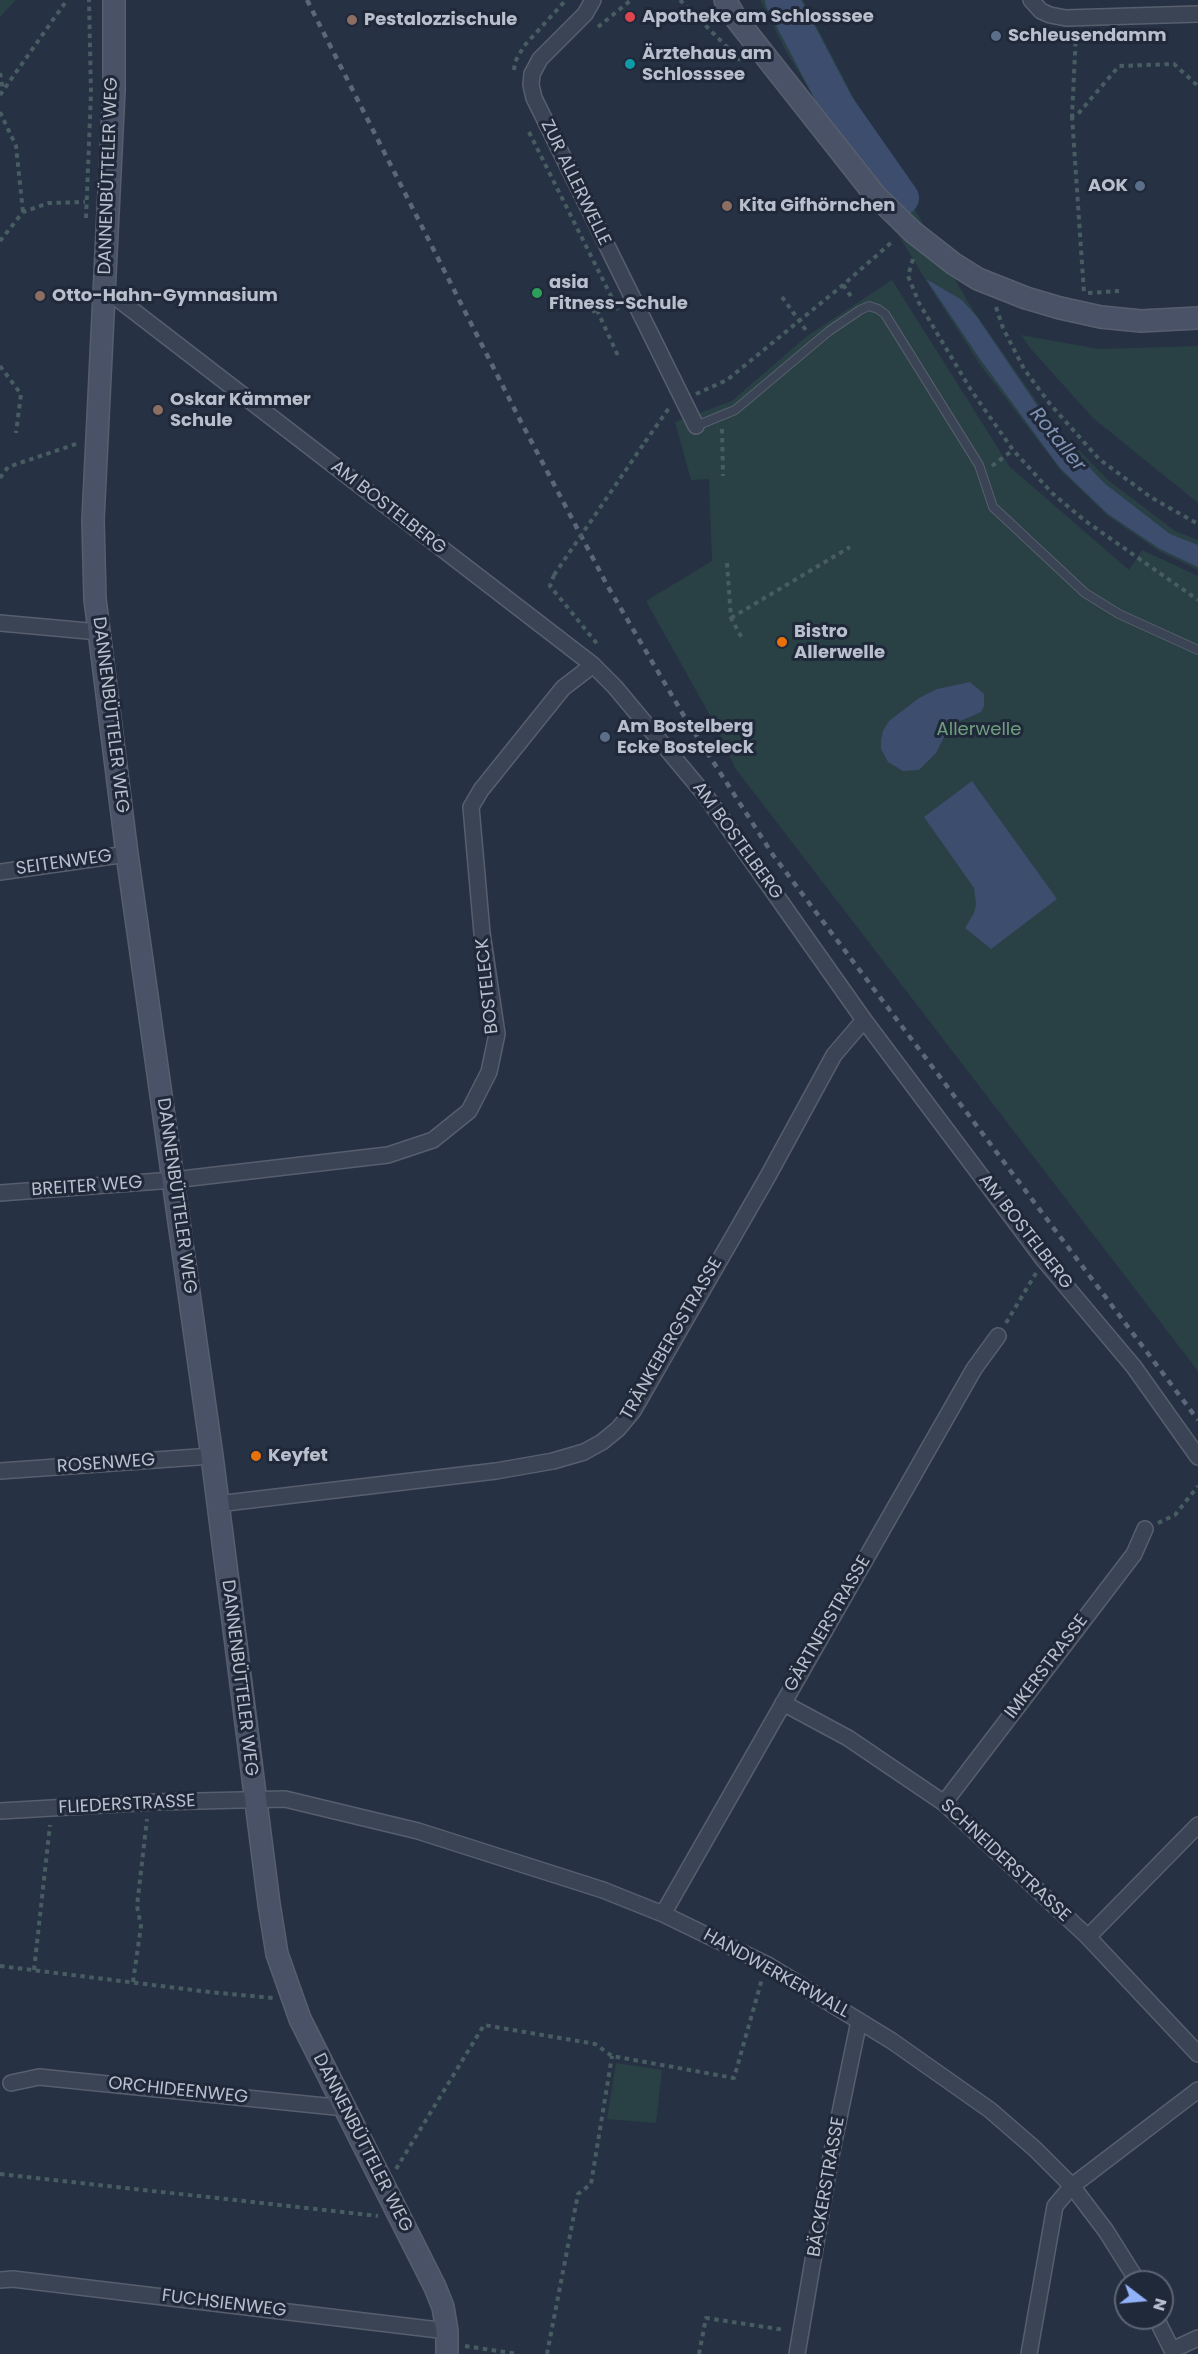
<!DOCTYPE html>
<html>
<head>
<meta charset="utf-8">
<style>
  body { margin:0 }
  #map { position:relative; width:1198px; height:2354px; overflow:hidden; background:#273144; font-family:Poppins,sans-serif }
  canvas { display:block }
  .north { position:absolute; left:1114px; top:2270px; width:60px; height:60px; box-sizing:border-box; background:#202939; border:2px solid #5d6574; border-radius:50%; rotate:106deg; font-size:16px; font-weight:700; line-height:24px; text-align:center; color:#b9bfcd }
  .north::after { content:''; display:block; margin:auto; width:21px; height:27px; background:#91b2fb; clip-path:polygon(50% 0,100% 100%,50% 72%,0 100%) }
</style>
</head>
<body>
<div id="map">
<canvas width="1198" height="2354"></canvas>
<div class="north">N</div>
</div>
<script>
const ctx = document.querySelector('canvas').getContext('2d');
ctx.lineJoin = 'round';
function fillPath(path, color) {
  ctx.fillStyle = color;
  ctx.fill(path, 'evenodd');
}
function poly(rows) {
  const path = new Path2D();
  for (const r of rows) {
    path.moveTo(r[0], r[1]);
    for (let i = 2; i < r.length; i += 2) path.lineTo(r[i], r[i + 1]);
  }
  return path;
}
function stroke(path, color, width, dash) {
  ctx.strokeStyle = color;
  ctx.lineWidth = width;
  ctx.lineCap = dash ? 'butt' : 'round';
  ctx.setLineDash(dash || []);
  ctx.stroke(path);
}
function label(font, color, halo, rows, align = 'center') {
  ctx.font = font + ' Poppins,sans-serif';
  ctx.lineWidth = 6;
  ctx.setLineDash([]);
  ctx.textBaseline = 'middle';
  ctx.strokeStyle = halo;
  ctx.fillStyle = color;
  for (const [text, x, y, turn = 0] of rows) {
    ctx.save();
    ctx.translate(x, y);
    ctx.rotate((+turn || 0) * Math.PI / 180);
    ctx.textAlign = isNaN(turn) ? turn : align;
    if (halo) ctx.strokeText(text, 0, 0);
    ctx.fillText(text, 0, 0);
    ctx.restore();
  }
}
const green = poly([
  [0,0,16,0,0,17],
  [760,0,803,0,880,149,971,307,1049,419,1108,480,1175,531,1198,540,1198,570,1159,551,1108,516,1062,472,981,366,935,295,787,53],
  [892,280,1010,467,1129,570,1142,550,1198,576,1198,1371,735,768,717,728,646,601,712,561,709,479,691,480,675,422,732,401,807,336],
  [1021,335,1099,349,1198,346,1198,503,1093,418,1030,348],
  [616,2063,662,2070,656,2123,607,2119]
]);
const water = poly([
  [926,279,962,300,977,317,1051,426,1104,483,1170,534,1198,545,1198,567,1160,549,1108,514,1060,468,980,359],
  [970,682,984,694,984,706,981,712,958,722,947,731,936,753,919,770,903,771,888,762,881,749,881,740,883,731,889,721,919,698,937,689],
  [972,781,1057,899,991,949,965,928,974,913,976,904,974,888,924,817]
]);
const river = poly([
  [782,0,837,105,902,198]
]);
const path = poly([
  [680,0,743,63],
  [598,27,631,0],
  [1076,33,1072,116,1078,114,1119,66,1174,64,1198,86],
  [514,70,515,62,524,46,566,0],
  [0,73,3,90],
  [0,95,67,0],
  [0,112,16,146,23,212],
  [1072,116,1084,293],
  [529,132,618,310],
  [86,218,91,93,89,0],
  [0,241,23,212,49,203,85,202],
  [913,259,908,276,919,303,971,390,1013,450,1052,493,1084,520,1198,600],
  [843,285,853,299],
  [1088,293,1119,291],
  [782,297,808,333],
  [996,307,1003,328,1024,369,1050,404,1099,459,1152,498,1198,524],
  [597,310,619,358],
  [592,312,613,301],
  [0,366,21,394,16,433],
  [696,394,727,380,843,285,893,241],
  [722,429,723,476],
  [645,442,669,408],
  [992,466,1013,450],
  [0,478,8,467,79,443],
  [727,563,731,618,743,640],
  [554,575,550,586,599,646],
  [731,618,850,547],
  [1006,1323,1036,1273],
  [1158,1523,1175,1515,1198,1486],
  [0,1966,209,1992,273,1998],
  [34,1970,50,1825],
  [133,1982,141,1926,137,1906,147,1819],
  [396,2169,484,2025,595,2044,612,2056,734,2078,762,1979],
  [0,2174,378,2216],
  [465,2346,518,2354],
  [547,2354,578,2194,591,2184,612,2056],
  [699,2354,706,2318,785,2330]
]);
const lane = poly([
  [696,426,735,410,829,331,860,310,869,306,878,309,885,314,979,465,993,507,1085,593,1119,614,1198,650]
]);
const street = poly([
  [593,0,585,14,540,59,532,74,531,85,534,98,696,426],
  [1031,0,1041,11,1050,15,1066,18,1198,14],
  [104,294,118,299,593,665,615,687,706,796,864,1020,1044,1260,1134,1367,1198,1457],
  [0,623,99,632],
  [0,872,127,854],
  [0,1193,173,1180,388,1155,433,1140,469,1111,489,1072,497,1034,482,933,471,807,481,790,563,688,593,665],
  [0,1471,212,1456],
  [217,1504,496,1471,553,1461,584,1452,602,1442,618,1429,633,1411,768,1176,834,1055,864,1020],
  [783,1703,848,1738,944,1803,1088,1937,1198,2054],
  [944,1803,1134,1554,1145,1529],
  [0,1811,155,1802,285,1799,418,1831,603,1890,663,1914,766,1964,892,2041,990,2110,1035,2149,1072,2186,1106,2231,1138,2282],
  [663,1914,974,1369,998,1336],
  [1088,1937,1198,1825],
  [11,2083,39,2077,345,2108],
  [0,2280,13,2279,447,2331],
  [1156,2318,1174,2354],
  [1172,2350,1198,2338],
  [797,2354,830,2161,859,2021],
  [1029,2354,1055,2206,1072,2186,1198,2090]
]);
const secondary = poly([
  [114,0,114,90,93,520,95,599,127,854,212,1456,269,1904,277,1954,300,2019,435,2287,443,2307,447,2331,447,2354],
  [725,0,737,20,875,195,913,232,954,264,978,279,1026,298,1060,308,1101,317,1141,321,1198,318]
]);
const rail = poly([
  [307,0,518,416,607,585,687,721,773,855,1198,1420]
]);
const pathBridge = poly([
  [554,575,645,442]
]);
const markers = [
  [630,17,6,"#e0444e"],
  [352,20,6,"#8d6e63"],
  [996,36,6,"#5c6f8a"],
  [630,64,6,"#0f9aa8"],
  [1140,186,6,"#5c6f8a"],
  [727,206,6,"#8d6e63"],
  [537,293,6,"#2e9e5b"],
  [40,296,6,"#8d6e63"],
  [158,410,6,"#8d6e63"],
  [782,642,6,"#e8710a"],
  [605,737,6,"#5c6f8a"],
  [256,1456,6,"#e8710a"]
];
const poiNames = [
  ["Apotheke am Schlosssee",642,17],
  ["Pestalozzischule",364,20],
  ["Schleusendamm",1008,36],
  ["Ärztehaus am",642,54],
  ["Schlosssee",642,75],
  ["AOK",1128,186,"right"],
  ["Kita Gifhörnchen",739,206],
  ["asia",549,283],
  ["Fitness-Schule",549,304],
  ["Otto-Hahn-Gymnasium",52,296],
  ["Oskar Kämmer",170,400],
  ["Schule",170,421],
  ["Bistro",794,632],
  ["Allerwelle",794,653],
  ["Am Bostelberg",617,727],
  ["Ecke Bosteleck",617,748],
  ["Keyfet",268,1456]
];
const streetNames = [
  ["DANNENBÜTTELER WEG",109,176,-88],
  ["ZUR ALLERWELLE",575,183,64],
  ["AM BOSTELBERG",388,508,38],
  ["DANNENBÜTTELER WEG",110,715,83],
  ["AM BOSTELBERG",737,841,54],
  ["SEITENWEG",64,863,-8],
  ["BOSTELECK",488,986,-96],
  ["BREITER WEG",87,1187,-4],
  ["DANNENBÜTTELER WEG",176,1196,82],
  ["AM BOSTELBERG",1025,1232,52],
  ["TRÄNKEBERGSTRASSE",672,1339,-60],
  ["ROSENWEG",106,1464,-4],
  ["GÄRTNERSTRASSE",828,1624,-60],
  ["IMKERSTRASSE",1047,1667,-53],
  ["DANNENBÜTTELER WEG",239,1678,83],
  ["FLIEDERSTRASSE",127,1805,-3],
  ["SCHNEIDERSTRASSE",1005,1861,43],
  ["HANDWERKERWALL",776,1974,29],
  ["ORCHIDEENWEG",178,2091,6],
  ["DANNENBÜTTELER WEG",362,2143,63],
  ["BÄCKERSTRASSE",827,2187,-80],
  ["FUCHSIENWEG",224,2304,7]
];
const parkNames = [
  ["Allerwelle",979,730]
];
const waterNames = [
  ["Rotaller",1057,440,51]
];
fillPath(green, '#294045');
fillPath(water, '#3d4d6d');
stroke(river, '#3d4d6d', 34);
stroke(lane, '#575f6e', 10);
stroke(street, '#575f6e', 18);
stroke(secondary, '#575f6e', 24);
stroke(path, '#475d61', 4, [4.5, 4.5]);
stroke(lane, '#3b4454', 8);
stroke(street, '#3b4454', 15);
stroke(secondary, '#495267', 21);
stroke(rail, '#5d677b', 4.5, [6, 6]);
stroke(pathBridge, '#475d61', 4, [4.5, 4.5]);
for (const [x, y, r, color] of markers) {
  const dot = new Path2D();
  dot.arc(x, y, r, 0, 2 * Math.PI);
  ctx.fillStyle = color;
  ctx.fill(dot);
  stroke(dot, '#202939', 2);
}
label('bold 18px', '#b9bfcd', '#202939', poiNames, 'left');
label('18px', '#b9bfcd', '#202939', streetNames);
label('18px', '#6f9f7e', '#202939', parkNames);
label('italic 20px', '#8093b5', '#202939', waterNames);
</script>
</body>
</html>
